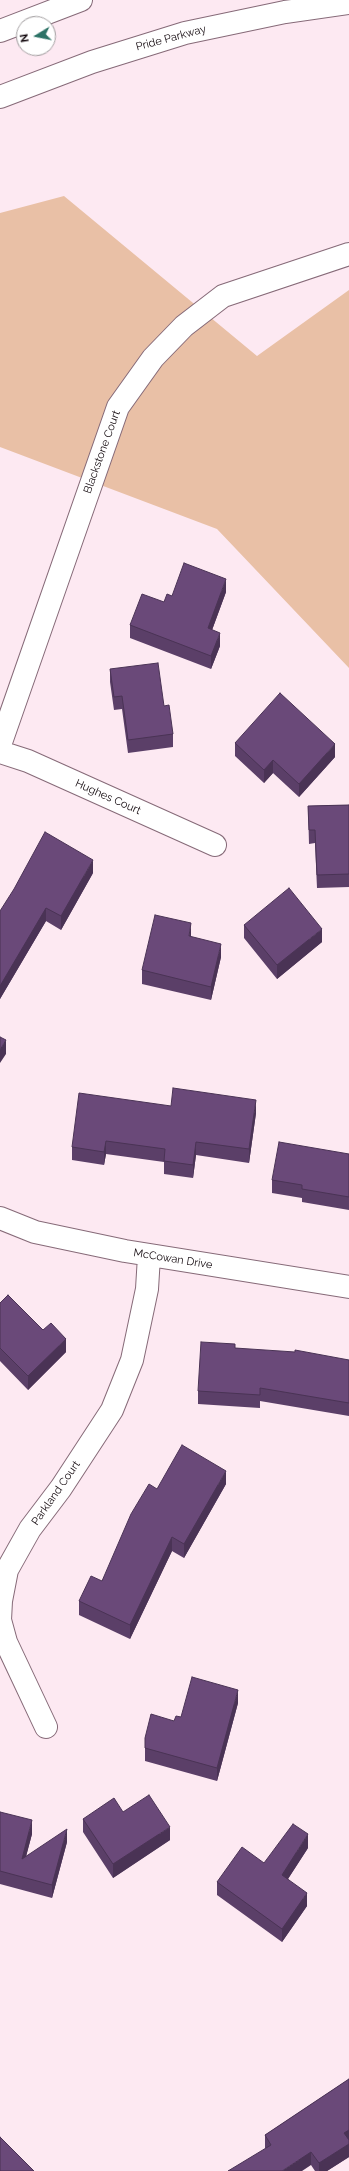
<!DOCTYPE html>
<html>
<head>
<meta charset="utf-8">
<style>
  body { margin:0 }
  #map { position:relative; width:349px; height:2171px; overflow:hidden; background:#fde9f2; font-family:Raleway,sans-serif }
  canvas { display:block }
  .north { position:absolute; left:16px; top:16px; width:40px; height:40px; box-sizing:border-box; background:#fff; border:1px solid #a19d9f; border-radius:50%; rotate:260deg; font-size:11px; font-weight:700; line-height:16px; text-align:center; color:#13090e }
  .north::after { content:''; display:block; margin:auto; width:14px; height:18px; background:#2c7266; clip-path:polygon(50% 0,100% 100%,50% 72%,0 100%) }
</style>
</head>
<body>
<div id="map">
<canvas width="349" height="2171"></canvas>
<div class="north">N</div>
</div>
<script>
const ctx = document.querySelector('canvas').getContext('2d');
ctx.lineJoin = 'round';
function fillPath(path, color) {
  ctx.fillStyle = color;
  ctx.fill(path, 'evenodd');
}
function poly(rows) {
  const path = new Path2D();
  for (const r of rows) {
    path.moveTo(r[0], r[1]);
    for (let i = 2; i < r.length; i += 2) path.lineTo(r[i], r[i + 1]);
  }
  return path;
}
function stroke(path, color, width, dash) {
  ctx.strokeStyle = color;
  ctx.lineWidth = width;
  ctx.lineCap = dash ? 'butt' : 'round';
  ctx.setLineDash(dash || []);
  ctx.stroke(path);
}
function label(font, color, halo, rows, align = 'center') {
  ctx.font = font + ' Raleway,sans-serif';
  ctx.lineWidth = 4;
  ctx.setLineDash([]);
  ctx.textBaseline = 'middle';
  ctx.strokeStyle = halo;
  ctx.fillStyle = color;
  for (const [text, x, y, turn = 0] of rows) {
    ctx.save();
    ctx.translate(x, y);
    ctx.rotate((+turn || 0) * Math.PI / 180);
    ctx.textAlign = isNaN(turn) ? turn : align;
    if (halo) ctx.strokeText(text, 0, 0);
    ctx.fillText(text, 0, 0);
    ctx.restore();
  }
}
const green = poly([
  [64,196,257,356,349,290,349,668,217,529,0,447,0,213]
]);
const minor = poly([
  [0,745,118,407,153,358,184,326,223,296,349,254],
  [0,752,28,761,215,845],
  [0,1218,35,1232,125,1251,349,1287],
  [46,1727,6,1642,0,1620,1,1601,7,1570,30,1529,61,1488,112,1410,132,1360,147,1289,149,1256]
]);
const secondary = poly([
  [0,31,81,0],
  [0,97,92,62,185,33,285,12,349,3]
]);
const wall = poly([
  [226,592,212,630,220,646,211,669,130,638,130,625,164,602,172,596],
  [110,669,164,706,173,734,173,747,128,753,122,709,114,710,110,682],
  [235,743,335,757,299,797,273,773,264,783,235,756],
  [349,805,349,887,317,888,315,843,309,844,308,806],
  [93,873,61,930,46,921,0,999,0,911],
  [244,925,322,942,277,979,244,938],
  [191,937,221,957,211,1000,142,984,142,970],
  [171,1106,256,1113,249,1163,196,1155,193,1178,164,1174,164,1162,106,1154,104,1165,72,1160,72,1147],
  [349,1154,349,1210,302,1202,302,1198,272,1193,272,1180],
  [0,1303,43,1330,66,1352,28,1390,0,1361],
  [235,1348,349,1360,349,1416,260,1401,260,1408,198,1404,198,1391],
  [226,1484,184,1558,172,1551,130,1639,79,1615,79,1601,102,1581,157,1489],
  [238,1703,217,1781,145,1761,145,1738,181,1717],
  [0,1812,32,1834,26,1856,67,1842,52,1898,0,1884],
  [123,1812,170,1840,113,1878,83,1832,83,1819],
  [308,1848,288,1879,307,1906,282,1942,217,1895,217,1882,264,1863],
  [349,2079,349,2157,327,2171,315,2171,311,2165,265,2148,265,2135]
]);
const shadedWall = poly([
  [226,579,226,592,208,641,208,628],
  [220,633,220,646,211,669,211,656],
  [335,744,335,757,299,797,299,784],
  [273,760,273,773,264,783,264,770],
  [93,860,93,873,61,930,61,916],
  [46,908,46,921,0,999,0,986],
  [191,923,191,937,189,936],
  [322,929,322,942,277,979,277,965],
  [221,944,221,957,211,1000,211,987],
  [6,1040,6,1054,0,1063,0,1050],
  [256,1100,256,1113,249,1163,249,1149],
  [106,1141,106,1154,104,1165,104,1152],
  [196,1142,196,1155,193,1178,193,1165],
  [66,1339,66,1352,28,1390,28,1376],
  [226,1471,226,1484,184,1558,184,1544],
  [172,1537,172,1551,130,1639,130,1625],
  [238,1690,238,1703,217,1781,217,1768],
  [32,1820,32,1834,22,1872,22,1859],
  [170,1827,170,1840,113,1878,113,1864],
  [67,1829,67,1842,52,1898,52,1885],
  [308,1834,308,1848,282,1888,282,1875],
  [307,1893,307,1906,282,1942,282,1929],
  [349,2130,349,2144,344,2133],
  [349,2144,349,2157,327,2171,319,2171,319,2163],
  [311,2152,311,2165,302,2171,282,2171]
]);
const building = poly([
  [184,563,226,579,208,628,220,633,211,656,130,625,142,594,164,602,167,594,172,596,184,563],
  [158,663,164,706,169,705,173,734,128,740,122,696,114,697,110,669,158,663],
  [280,693,335,744,299,784,273,760,264,770,235,743,280,693],
  [349,805,349,874,317,875,315,830,309,830,308,806,349,805],
  [45,832,93,860,61,916,46,908,0,986,0,911,14,889,45,832],
  [289,888,322,929,277,965,244,925,289,888],
  [155,915,191,923,189,936,221,944,211,987,142,970,155,915],
  [0,1037,6,1040,0,1050,0,1037],
  [173,1088,256,1100,249,1149,196,1142,193,1165,164,1161,165,1149,106,1141,104,1152,72,1147,79,1093,171,1106,173,1088],
  [279,1142,349,1154,349,1197,302,1189,302,1185,272,1180,279,1142],
  [8,1295,43,1330,51,1323,66,1339,28,1376,0,1348,0,1303,8,1295],
  [201,1342,235,1344,235,1348,295,1352,295,1350,349,1360,349,1403,260,1388,260,1395,198,1391,201,1342],
  [182,1445,226,1471,184,1544,172,1537,130,1625,79,1601,91,1576,102,1581,131,1514,149,1484,157,1489,182,1445],
  [192,1677,238,1690,217,1768,145,1748,145,1738,151,1714,174,1721,176,1716,181,1717,192,1677],
  [149,1795,170,1827,113,1864,83,1819,114,1798,123,1812,149,1795],
  [0,1812,32,1820,22,1859,67,1829,52,1885,0,1871,0,1812],
  [293,1824,308,1834,282,1875,307,1893,282,1929,217,1882,242,1847,264,1863,293,1824],
  [349,2079,349,2130,344,2133,349,2140,349,2144,319,2163,311,2152,282,2171,228,2171,271,2145,265,2135,349,2079],
  [0,2137,34,2171,0,2171,0,2137]
]);
const streetNames = [
  ["Pride Parkway",171,38,-15],
  ["Blackstone Court",102,452,-70],
  ["Hughes Court",108,797,24],
  ["McCowan Drive",173,1259,9],
  ["Parkland Court",56,1493,-55]
];
fillPath(green, '#e9c0a6');
stroke(minor, '#866a78', 24);
stroke(secondary, '#866a78', 24);
stroke(minor, '#fff', 22);
stroke(secondary, '#fff', 22);
fillPath(wall, '#5b3f68');
fillPath(shadedWall, '#4a3355');
fillPath(building, '#6a4979');
stroke(building, '#4a3355', 1);
label('11px', '#13090e', '#fff', streetNames);
</script>
</body>
</html>
